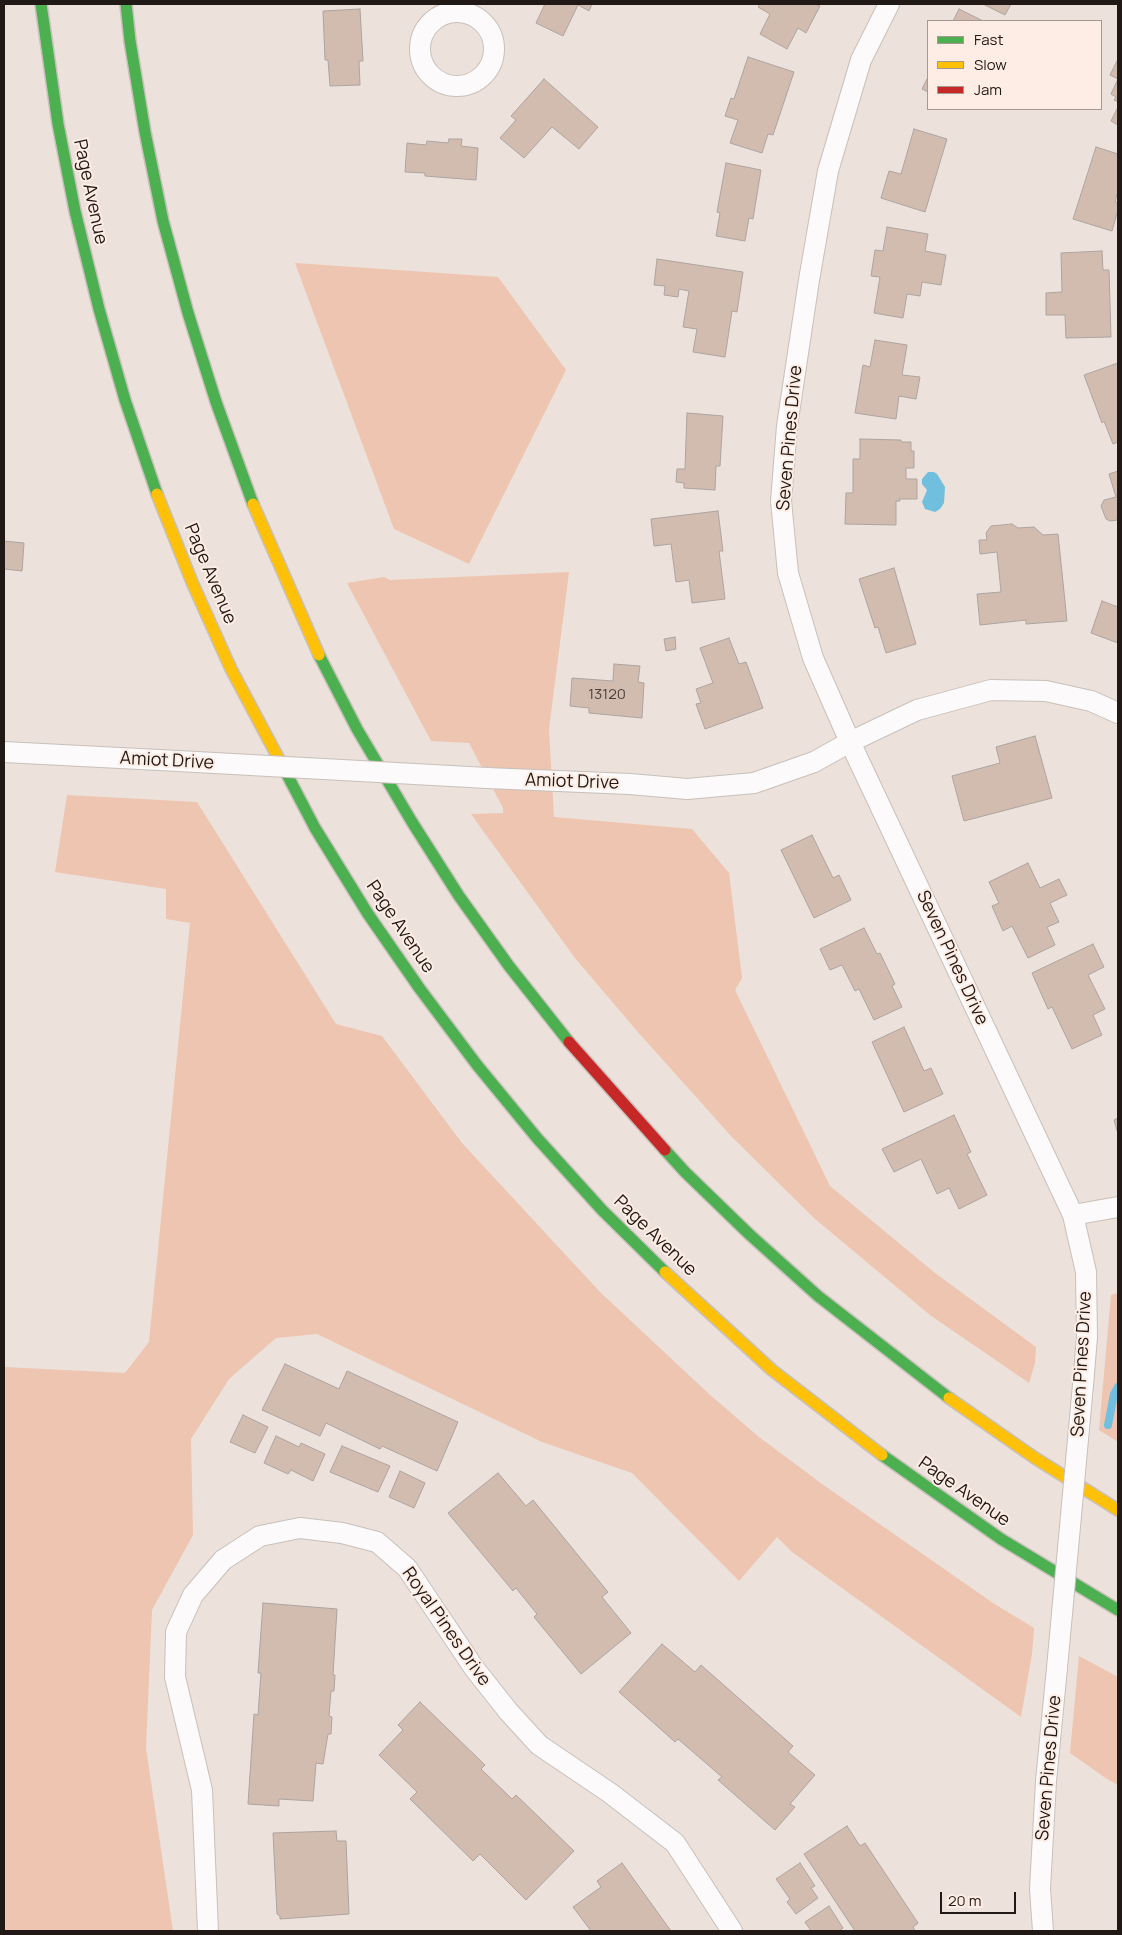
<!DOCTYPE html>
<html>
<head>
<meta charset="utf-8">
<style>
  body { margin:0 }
  #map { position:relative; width:1122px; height:1935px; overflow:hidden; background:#ece1db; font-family:Manrope,sans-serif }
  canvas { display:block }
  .frame { position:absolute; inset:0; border:5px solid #201915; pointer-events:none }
  .legend { position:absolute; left:927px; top:20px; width:175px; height:90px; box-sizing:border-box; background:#feede4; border:1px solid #a59891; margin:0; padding:6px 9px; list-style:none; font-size:15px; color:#201915 }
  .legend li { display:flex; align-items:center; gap:10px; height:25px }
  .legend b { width:25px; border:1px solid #a59891 }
  .scale { position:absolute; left:940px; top:1892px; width:76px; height:22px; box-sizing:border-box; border:2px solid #201915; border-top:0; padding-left:6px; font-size:15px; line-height:18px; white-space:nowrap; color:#201915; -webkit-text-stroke:4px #feede4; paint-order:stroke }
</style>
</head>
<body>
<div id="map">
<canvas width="1122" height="1935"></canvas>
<div class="frame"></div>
<ul class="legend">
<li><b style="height:6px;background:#4caf50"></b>Fast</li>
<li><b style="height:6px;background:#ffc107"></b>Slow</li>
<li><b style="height:6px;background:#c62828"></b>Jam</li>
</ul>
<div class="scale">20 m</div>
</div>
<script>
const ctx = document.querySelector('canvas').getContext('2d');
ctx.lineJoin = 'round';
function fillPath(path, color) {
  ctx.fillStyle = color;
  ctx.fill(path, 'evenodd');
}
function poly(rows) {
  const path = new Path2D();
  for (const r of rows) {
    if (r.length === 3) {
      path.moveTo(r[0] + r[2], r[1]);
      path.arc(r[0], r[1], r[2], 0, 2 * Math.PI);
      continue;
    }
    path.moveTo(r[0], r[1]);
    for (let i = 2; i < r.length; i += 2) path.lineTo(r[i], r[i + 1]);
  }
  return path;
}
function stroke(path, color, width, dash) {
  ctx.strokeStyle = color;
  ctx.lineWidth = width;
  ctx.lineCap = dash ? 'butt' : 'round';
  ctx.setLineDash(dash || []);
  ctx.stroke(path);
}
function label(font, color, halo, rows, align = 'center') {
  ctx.font = font + ' Manrope,sans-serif';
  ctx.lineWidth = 4;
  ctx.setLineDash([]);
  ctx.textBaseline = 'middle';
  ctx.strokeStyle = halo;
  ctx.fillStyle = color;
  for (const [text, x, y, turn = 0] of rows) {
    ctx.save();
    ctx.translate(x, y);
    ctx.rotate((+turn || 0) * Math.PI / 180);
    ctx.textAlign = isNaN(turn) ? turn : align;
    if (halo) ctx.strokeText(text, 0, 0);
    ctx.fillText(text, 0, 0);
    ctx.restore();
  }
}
const green = poly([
  [295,263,498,277,566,370,469,564,394,529],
  [569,572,549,729,554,817,692,829,729,873,742,978,735,990,830,1186,935,1273,1036,1347,1035,1363,1029,1383,930,1315,814,1218,731,1136,637,1031,575,958,471,814,503,813,503,808,469,743,431,741,347,583,384,577,390,580],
  [67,795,197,802,336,1024,382,1036,462,1143,600,1292,709,1394,759,1437,822,1484,993,1603,1034,1628,1032,1654,1021,1717,792,1552,777,1537,739,1581,632,1473,542,1442,317,1334,276,1338,229,1379,191,1439,193,1535,152,1610,146,1748,173,1931,4,1931,4,1367,125,1373,149,1342,190,923,166,919,166,889,55,872],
  [1118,1293,1118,1442,1099,1430,1111,1295],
  [1079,1656,1118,1677,1118,1785,1107,1779,1070,1753]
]);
const water = poly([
  [928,472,934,472,937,474,945,487,944,503,940,509,935,512,925,509,922,502,927,490,922,484,922,479]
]);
const stream = poly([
  [1108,1425,1114,1394,1118,1387]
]);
const building = poly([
  [545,4,592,4,589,11,578,5,563,36,536,23,545,4],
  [760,4,818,4,817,5,820,6,806,33,798,28,787,49,760,34,770,14,758,7,760,4],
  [983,4,1011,4,1005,15,983,4],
  [360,9,363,61,359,61,360,85,330,86,328,60,325,60,323,11,360,9],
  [959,9,983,21,953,21,959,9],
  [748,57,794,72,773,135,768,134,762,153,730,143,738,120,725,116,731,98,734,99,748,57],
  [1118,59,1118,79,1110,75,1118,59],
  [928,77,928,92,922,89,928,77],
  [544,79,598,127,579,149,552,127,524,158,500,138,516,120,511,116,544,79],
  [1118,79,1118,102,1114,100,1116,97,1111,94,1118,79],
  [1118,107,1118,125,1111,121,1118,107],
  [914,129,947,139,925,212,881,198,889,171,901,174,914,129],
  [449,139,462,139,461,146,478,148,476,180,425,176,425,173,405,172,407,143,426,145,427,141,448,143,449,139],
  [1096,147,1118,154,1118,191,1115,202,1118,203,1118,210,1112,231,1073,219,1096,147],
  [726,163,761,170,753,219,749,218,745,241,716,236,720,213,717,212,726,163],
  [887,227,928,234,925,251,946,255,941,285,922,282,920,296,907,294,903,318,874,313,880,277,871,276,875,250,883,251,887,227],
  [1102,251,1103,270,1109,270,1111,337,1066,338,1065,315,1046,315,1046,293,1062,292,1061,253,1102,251],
  [657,259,743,272,737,312,732,311,725,357,693,352,697,329,683,327,689,291,679,289,678,297,664,295,665,286,654,285,657,259],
  [875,340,907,345,902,375,920,377,916,399,899,396,896,419,855,413,863,365,870,367,875,340],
  [1118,363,1118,442,1113,444,1104,421,1102,423,1084,375,1118,363],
  [687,413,723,416,720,466,716,466,715,490,684,488,684,483,676,482,677,469,685,469,687,413],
  [860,439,901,440,901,442,911,442,911,451,914,451,914,468,906,468,906,479,917,479,917,499,899,499,900,501,896,501,896,525,845,524,846,493,853,493,853,459,860,459,860,439],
  [1118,471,1118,520,1110,521,1106,519,1101,506,1104,500,1116,497,1109,474,1118,471],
  [718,511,723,551,719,551,725,599,692,603,689,580,676,582,671,544,654,546,651,519,718,511],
  [1012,524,1018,528,1034,527,1043,535,1058,534,1067,621,1026,624,1026,620,980,625,977,594,1001,592,997,552,980,554,979,540,987,540,986,533,991,526,1012,524],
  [4,541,24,543,22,571,4,569,4,541],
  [894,568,916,644,886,653,878,627,875,628,859,579,894,568],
  [1102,601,1118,607,1118,643,1091,633,1102,601],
  [675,637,676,649,666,651,664,639,675,637],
  [729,638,739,664,746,662,763,708,705,729,696,704,701,703,696,689,713,683,700,648,729,638],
  [614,664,640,666,638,682,644,683,642,718,589,713,589,708,570,706,572,678,613,681,614,664],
  [1035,736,1052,798,964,821,952,776,1000,763,996,747,1035,736],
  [812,835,833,878,839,875,851,900,814,918,781,850,812,835],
  [1028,863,1040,888,1059,879,1067,895,1050,903,1059,922,1047,927,1055,945,1028,958,1012,926,1003,931,992,906,999,903,989,882,1028,863],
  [864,928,877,954,880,953,895,984,892,986,902,1007,874,1020,859,989,855,991,842,965,830,970,820,949,864,928],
  [1093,944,1104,967,1088,975,1105,1009,1093,1015,1102,1035,1072,1049,1052,1007,1048,1009,1032,973,1093,944],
  [904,1027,924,1071,931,1068,943,1094,904,1112,872,1042,904,1027],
  [954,1115,971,1152,967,1154,987,1195,959,1209,949,1188,937,1194,921,1159,894,1172,882,1149,954,1115],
  [1118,1118,1118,1134,1114,1120,1118,1118],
  [285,1364,339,1389,347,1371,458,1422,437,1471,382,1446,380,1449,326,1423,320,1436,262,1410,285,1364],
  [243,1415,268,1427,255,1453,230,1442,243,1415],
  [276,1436,299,1447,301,1443,325,1454,313,1481,291,1470,288,1474,264,1463,276,1436],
  [342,1446,390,1466,378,1492,330,1472,342,1446],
  [400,1471,425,1483,414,1508,389,1497,400,1471],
  [498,1473,526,1506,533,1500,608,1592,602,1597,631,1633,581,1674,534,1617,537,1614,516,1588,513,1591,448,1513,498,1473],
  [263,1603,337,1609,333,1675,335,1675,334,1691,331,1691,329,1716,332,1717,331,1734,328,1734,323,1764,316,1763,313,1801,279,1799,279,1806,248,1804,254,1714,258,1715,261,1673,258,1673,263,1603],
  [662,1644,695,1672,701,1665,793,1746,788,1752,815,1775,790,1804,795,1807,775,1830,718,1780,722,1777,678,1739,675,1742,619,1692,662,1644],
  [420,1702,485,1765,481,1769,512,1799,516,1795,574,1851,526,1900,480,1854,473,1861,410,1799,417,1792,379,1755,403,1730,398,1725,420,1702],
  [847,1826,860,1846,865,1843,918,1923,913,1927,915,1931,855,1931,804,1854,847,1826],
  [336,1831,337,1841,346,1841,349,1914,280,1919,280,1916,277,1914,273,1833,336,1831],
  [622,1863,671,1931,591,1931,573,1907,601,1887,597,1881,622,1863],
  [800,1863,815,1886,811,1888,818,1898,796,1914,787,1902,790,1899,776,1879,800,1863],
  [829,1906,843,1928,840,1930,841,1931,811,1931,805,1922,829,1906]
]);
const street = poly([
  [889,4,861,60,828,171,809,280,787,426,781,501,788,573,813,658,850,742,1073,1215,1086,1272,1087,1337,1083,1385],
  [457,49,37],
  [4,752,178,761],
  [487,778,630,784,687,789,754,783,814,762,850,742,917,710,991,690,1046,691,1091,701,1118,713],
  [1073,1215,1118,1207],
  [208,1931,202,1790,175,1677,176,1632,193,1595,223,1560,260,1536,300,1528,342,1533,377,1542,407,1568,474,1668,508,1711,539,1745,610,1793,675,1843,732,1931],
  [1043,1931,1040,1889,1046,1781,1057,1668]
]);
const fast = poly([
  [41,4,58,124,75,211,99,309,125,400,157,494],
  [126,4,130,41,145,132,163,221,188,313,216,402,253,504],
  [319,655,357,729,412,822,459,896,509,966,569,1042],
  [281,763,315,828,368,914,420,989,477,1065,537,1138,602,1210,665,1272],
  [665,1150,685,1172,749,1234,818,1296,949,1398],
  [882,1455,1001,1539,1118,1610]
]);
const slow = poly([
  [157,494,192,582,231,669,281,763],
  [253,504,319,655],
  [665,1272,772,1370,882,1455],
  [949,1398,1035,1458,1118,1510]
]);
const jam = poly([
  [569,1042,665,1150]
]);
const streetBridge = poly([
  [178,761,487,778],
  [1057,1668,1083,1385]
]);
const numberNames = [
  ["13120",607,695]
];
const streetNames = [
  ["Page Avenue",90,192,78],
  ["Seven Pines Drive",790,438,-85],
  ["Page Avenue",210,574,67],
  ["Amiot Drive",167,761,3],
  ["Amiot Drive",572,782,2],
  ["Page Avenue",400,927,56],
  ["Seven Pines Drive",952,958,65],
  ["Page Avenue",655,1236,44],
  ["Seven Pines Drive",1082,1364,-87],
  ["Page Avenue",964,1492,35],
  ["Royal Pines Drive",446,1627,55],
  ["Seven Pines Drive",1049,1768,-85]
];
fillPath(green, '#edc5b0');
fillPath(water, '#70bfdf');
stroke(stream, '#70bfdf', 8);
fillPath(building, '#d2bcb0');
stroke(building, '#ada4a0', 1);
stroke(street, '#c8c0bb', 22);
stroke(fast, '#c8c0bb', 14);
stroke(slow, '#c8c0bb', 14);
stroke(jam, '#c8c0bb', 14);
stroke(street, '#fcfafa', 20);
stroke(fast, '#4caf50', 11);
stroke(slow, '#ffc107', 11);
stroke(jam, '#c62828', 11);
stroke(streetBridge, '#c8c0bb', 22, []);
stroke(streetBridge, '#fcfafa', 20);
label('15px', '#4c423c', null, numberNames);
label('18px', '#201915', '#feede4', streetNames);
</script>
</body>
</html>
